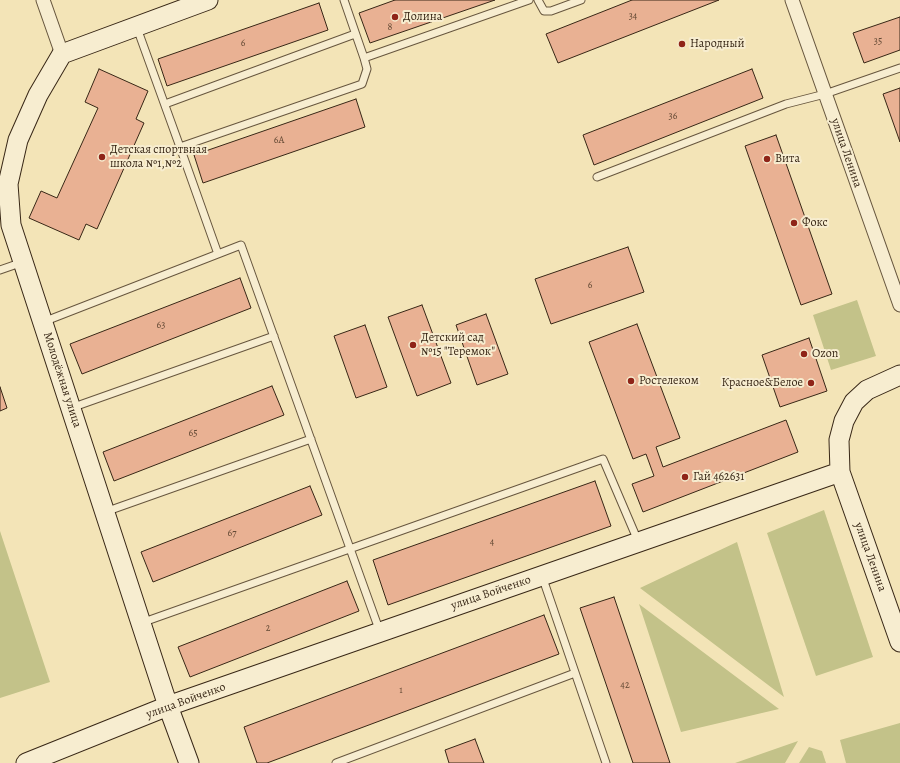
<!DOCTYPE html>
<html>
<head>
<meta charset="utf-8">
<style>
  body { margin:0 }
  canvas { display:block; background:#f3e4b7 }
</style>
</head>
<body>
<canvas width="900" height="763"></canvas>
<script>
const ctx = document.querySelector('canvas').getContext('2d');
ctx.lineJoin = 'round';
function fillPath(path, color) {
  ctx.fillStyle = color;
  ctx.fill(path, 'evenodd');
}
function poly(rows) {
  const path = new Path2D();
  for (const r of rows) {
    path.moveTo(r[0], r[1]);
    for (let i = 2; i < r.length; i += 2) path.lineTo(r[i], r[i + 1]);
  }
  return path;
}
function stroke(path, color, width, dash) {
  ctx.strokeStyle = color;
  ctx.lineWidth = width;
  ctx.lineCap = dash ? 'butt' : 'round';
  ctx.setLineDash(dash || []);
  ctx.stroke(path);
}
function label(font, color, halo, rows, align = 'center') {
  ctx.font = font + ' Alegreya,serif';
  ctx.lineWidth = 4;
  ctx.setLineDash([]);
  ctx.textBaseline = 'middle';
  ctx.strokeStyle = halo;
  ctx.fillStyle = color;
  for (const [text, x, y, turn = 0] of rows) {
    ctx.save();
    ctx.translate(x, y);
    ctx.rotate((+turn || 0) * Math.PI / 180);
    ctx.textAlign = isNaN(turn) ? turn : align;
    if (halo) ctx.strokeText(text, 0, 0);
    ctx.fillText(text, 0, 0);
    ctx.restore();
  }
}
const green = poly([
  [857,300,876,356,831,370,813,315],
  [824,510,873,657,816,676,767,533],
  [0,531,50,682,0,698],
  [737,542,784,697,640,588],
  [639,604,779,709,681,732],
  [900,723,900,763,846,763,840,740],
  [798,741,785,763,735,763],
  [809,747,822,751,826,763,799,763]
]);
const building = poly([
  [395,0,495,0,370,43,359,13,395,0],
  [632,0,719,0,558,63,546,34,632,0],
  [319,3,328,30,167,86,158,59,319,3],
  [900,17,900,50,864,63,853,33,900,17],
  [99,69,148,91,136,119,144,123,97,229,86,224,79,240,29,218,41,191,57,198,98,108,85,102,99,69],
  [752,69,763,98,594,165,583,135,752,69],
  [900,88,900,142,883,94,900,88],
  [356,99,365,127,203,183,194,155,356,99],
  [776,135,832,294,801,305,745,146,776,135],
  [628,247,644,292,551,324,535,279,628,247],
  [240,278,251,308,82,374,70,344,240,278],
  [422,305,451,383,417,396,388,317,422,305],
  [486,314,508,374,477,385,456,325,486,314],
  [637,324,680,438,656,447,663,467,786,420,798,452,643,512,632,484,654,476,646,454,633,459,589,342,637,324],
  [365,325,387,387,356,398,334,336,365,325],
  [809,338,827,391,780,407,762,355,809,338],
  [272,386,284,415,114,481,103,452,272,386],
  [0,387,7,408,0,411,0,387],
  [595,481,611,526,388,605,373,560,595,481],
  [310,486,322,515,153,582,141,552,310,486],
  [347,581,359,611,190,677,178,647,347,581],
  [614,597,670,763,633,763,580,608,614,597],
  [544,615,559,654,267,763,257,763,244,727,544,615],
  [475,739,484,763,449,763,445,750,475,739]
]);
const service = poly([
  [344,0,364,58,529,0],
  [538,0,544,11,551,11,581,0],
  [137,28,180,147,362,84,367,69,364,58],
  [165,104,355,34],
  [180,147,218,254],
  [597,177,786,104,825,94,900,68],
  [0,270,23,262],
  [43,322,241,245,380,632],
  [71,408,274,336],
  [105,512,311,439],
  [542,576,606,763],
  [141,623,603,459,638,541],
  [336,763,575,673]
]);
const minor = poly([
  [43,0,62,54],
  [792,0,900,305]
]);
const secondary = poly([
  [840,472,900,642],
  [26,763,168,706,840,472,839,440,844,421,854,402,867,390,900,375],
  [189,763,168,706,11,225,8,184,18,140,38,95,62,54,208,0]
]);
const markers = [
  [395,17,4,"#8f2418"],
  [682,44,4,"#8f2418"],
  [102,157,4,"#8f2418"],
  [767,159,4,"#8f2418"],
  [794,223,4,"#8f2418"],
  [413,345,4,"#8f2418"],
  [804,354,4,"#8f2418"],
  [631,381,4,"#8f2418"],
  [811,383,4,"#8f2418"],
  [685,477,4,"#8f2418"]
];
const numberNames = [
  ["34",633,17],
  ["8",390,28],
  ["35",878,42],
  ["6",243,44],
  ["36",673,117],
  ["6А",279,141],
  ["6",590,286],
  ["63",161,326],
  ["65",193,434],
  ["67",232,534],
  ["4",492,543],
  ["2",268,629],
  ["42",625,686],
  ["1",401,691]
];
const poiNames = [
  ["Долина",403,17],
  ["Народный",690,44],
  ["Детская спортвная",110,150],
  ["школа №1,№2",110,164],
  ["Вита",775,159],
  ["Фокс",802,223],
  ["Детский сад",421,338],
  ["№15 \"Теремок\"",421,352],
  ["Ozon",812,354],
  ["Ростелеком",639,381],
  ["Красное&Белое",803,383,"right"],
  ["Гай 462631",693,477]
];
const streetNames = [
  ["улица Ленина",846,153,71],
  ["Молодёжная улица",62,380,72],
  ["улица Ленина",870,557,70],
  ["улица Войченко",491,593,-19],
  ["улица Войченко",186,701,-20]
];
fillPath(green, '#c3c289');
fillPath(building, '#e9b193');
stroke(building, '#382716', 1);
stroke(service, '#67563e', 9);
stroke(minor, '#67563e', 15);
stroke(secondary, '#382716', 21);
stroke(service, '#f7edd0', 7);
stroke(minor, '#f7edd0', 13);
stroke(secondary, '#f7edd0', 19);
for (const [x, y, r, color] of markers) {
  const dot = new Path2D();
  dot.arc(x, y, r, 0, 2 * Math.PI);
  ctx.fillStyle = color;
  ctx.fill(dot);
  stroke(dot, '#f7edd0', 1.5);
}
label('10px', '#644a35', null, numberNames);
label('12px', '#382716', '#f7edd0', poiNames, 'left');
label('12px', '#382716', '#f7edd0', streetNames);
</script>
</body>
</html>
